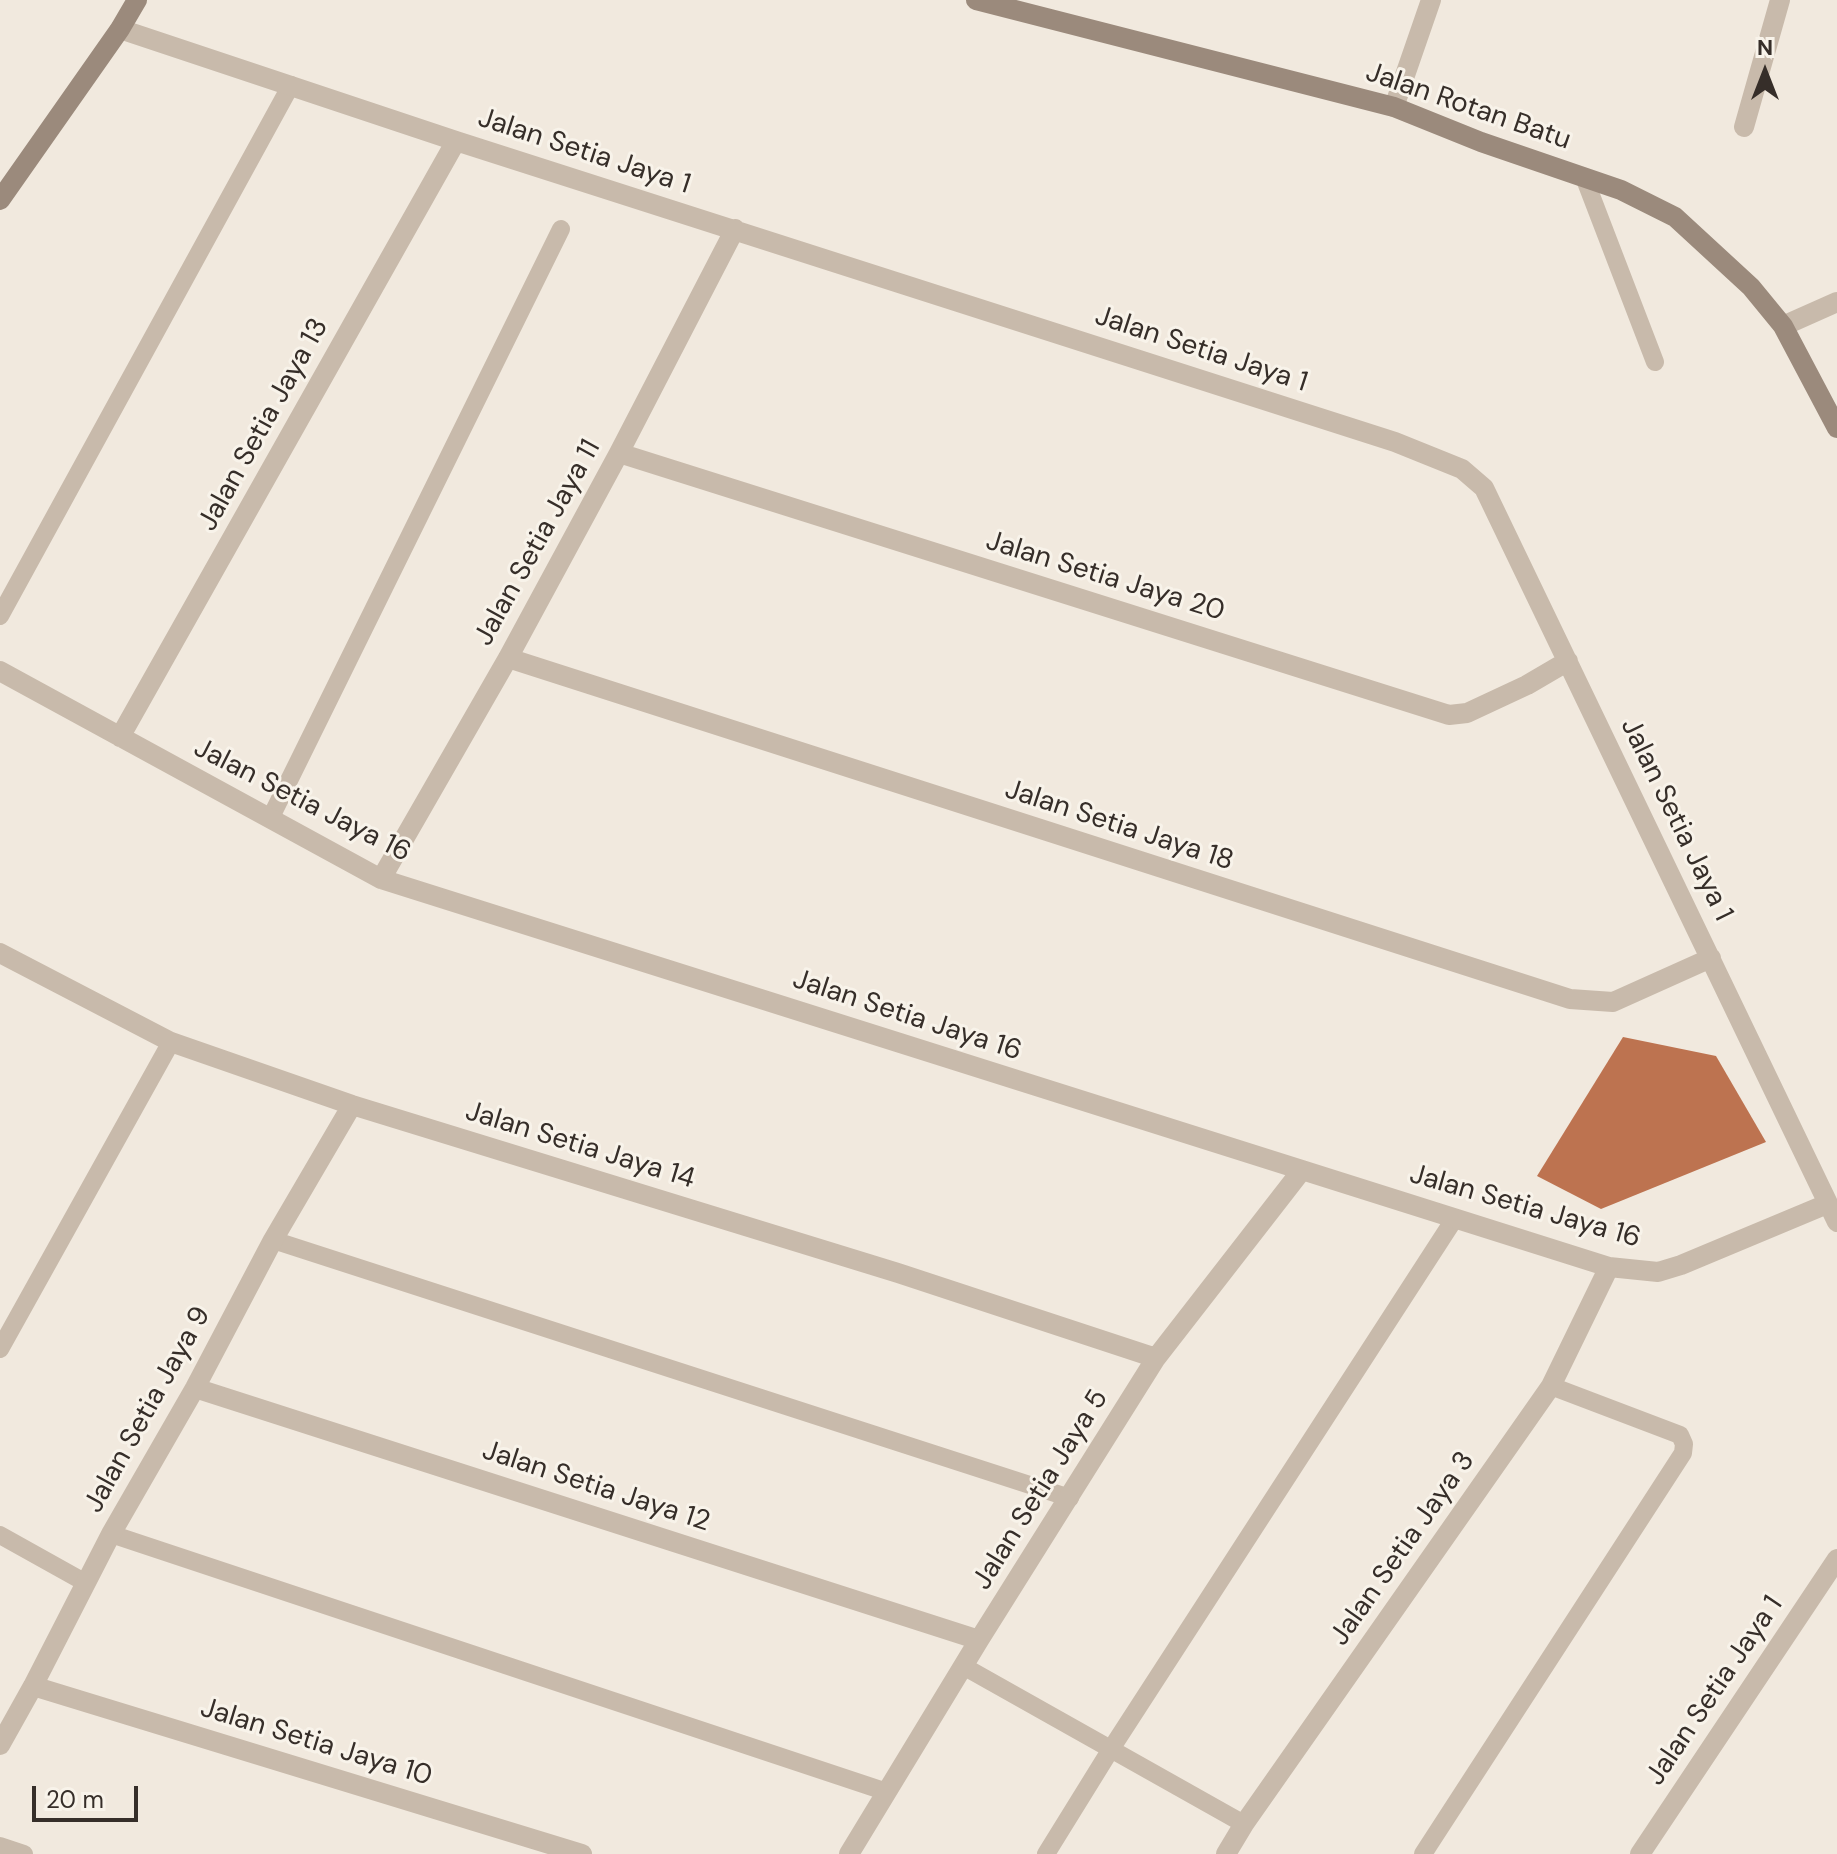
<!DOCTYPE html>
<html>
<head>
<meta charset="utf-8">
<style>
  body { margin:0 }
  #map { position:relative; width:1837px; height:1854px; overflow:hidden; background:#f1e9de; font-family:"DM Sans",sans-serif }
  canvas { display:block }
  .north { position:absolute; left:1725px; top:32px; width:80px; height:80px; -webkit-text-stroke:6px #f8f3ea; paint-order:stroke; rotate:0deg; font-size:22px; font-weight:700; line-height:32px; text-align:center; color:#362e29 }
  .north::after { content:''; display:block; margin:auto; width:28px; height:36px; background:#362e29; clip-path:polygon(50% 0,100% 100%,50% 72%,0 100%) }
  .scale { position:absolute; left:32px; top:1786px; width:106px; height:36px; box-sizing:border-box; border:4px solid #362e29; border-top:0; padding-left:10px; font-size:24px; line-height:28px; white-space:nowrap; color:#362e29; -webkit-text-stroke:6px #f8f3ea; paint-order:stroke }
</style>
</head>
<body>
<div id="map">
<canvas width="1837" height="1854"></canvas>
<div class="north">N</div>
<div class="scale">20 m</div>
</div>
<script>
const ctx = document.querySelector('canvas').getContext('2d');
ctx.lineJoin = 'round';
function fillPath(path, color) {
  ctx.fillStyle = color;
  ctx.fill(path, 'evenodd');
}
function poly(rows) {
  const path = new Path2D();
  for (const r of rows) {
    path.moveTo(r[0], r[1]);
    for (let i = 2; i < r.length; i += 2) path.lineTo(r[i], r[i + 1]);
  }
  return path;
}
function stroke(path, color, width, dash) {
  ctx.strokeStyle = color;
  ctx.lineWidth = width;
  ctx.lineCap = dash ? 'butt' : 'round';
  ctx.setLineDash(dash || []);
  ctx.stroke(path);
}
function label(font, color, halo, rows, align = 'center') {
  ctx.font = font + ' "DM Sans",sans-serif';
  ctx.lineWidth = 6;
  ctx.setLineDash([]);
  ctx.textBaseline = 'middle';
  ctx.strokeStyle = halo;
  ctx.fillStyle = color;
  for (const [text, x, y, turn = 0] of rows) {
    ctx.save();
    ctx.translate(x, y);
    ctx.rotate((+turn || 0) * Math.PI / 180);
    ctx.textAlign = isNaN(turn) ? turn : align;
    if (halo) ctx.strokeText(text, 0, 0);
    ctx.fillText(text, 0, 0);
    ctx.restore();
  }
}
const building = poly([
  [1623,1037,1716,1056,1766,1142,1601,1209,1537,1176]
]);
const lane = poly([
  [1584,177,1655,362],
  [0,616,291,85],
  [270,819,561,229],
  [273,1240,1070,1498],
  [0,1349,171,1042],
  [111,1534,887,1792],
  [0,1535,86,1583],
  [963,1666,1244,1824],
  [0,1846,24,1854],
  [1046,1854,1111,1749,1455,1218],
  [1423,1854,1683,1453,1684,1444,1680,1435,1551,1386]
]);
const street = poly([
  [120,29,456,141,1395,442,1462,469,1484,488,1837,1222],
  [1394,107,1431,0],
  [1744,127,1780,0],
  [1783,326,1837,302],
  [619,453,1449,715,1467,713,1527,685,1568,661],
  [508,658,1570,999,1613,1002,1711,958],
  [0,671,381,879,1609,1267,1658,1272,1681,1265,1827,1204],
  [120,737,456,141],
  [381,879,508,658,619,453,735,229],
  [0,953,171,1042,352,1105,898,1273,1156,1358],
  [195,1388,979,1640],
  [33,1686,582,1854],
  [0,1745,33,1686,111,1534,195,1388,273,1240,352,1105],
  [849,1854,979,1640,1156,1358,1302,1170],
  [1226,1854,1244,1824,1551,1386,1609,1267],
  [1640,1854,1837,1559]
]);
const secondary = poly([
  [976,0,1394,107,1481,142,1621,190,1675,217,1751,287,1783,326,1837,428],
  [0,200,120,29,137,0]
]);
const streetNames = [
  ["Jalan Rotan Batu",1468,107,19],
  ["Jalan Setia Jaya 1",584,152,18],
  ["Jalan Setia Jaya 1",1201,350,18],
  ["Jalan Setia Jaya 13",264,425,-61],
  ["Jalan Setia Jaya 11",538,543,-61],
  ["Jalan Setia Jaya 20",1105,577,17],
  ["Jalan Setia Jaya 16",302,801,27],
  ["Jalan Setia Jaya 1",1676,820,64],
  ["Jalan Setia Jaya 18",1119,826,18],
  ["Jalan Setia Jaya 16",907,1016,18],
  ["Jalan Setia Jaya 14",580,1146,17],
  ["Jalan Setia Jaya 16",1525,1207,16],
  ["Jalan Setia Jaya 9",148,1410,-61],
  ["Jalan Setia Jaya 12",596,1487,18],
  ["Jalan Setia Jaya 5",1041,1490,-58],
  ["Jalan Setia Jaya 3",1403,1549,-55],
  ["Jalan Setia Jaya 1",1715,1691,-56],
  ["Jalan Setia Jaya 10",316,1743,17]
];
fillPath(building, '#bd7350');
stroke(lane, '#c8baab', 18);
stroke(street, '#c8baab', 20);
stroke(secondary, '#9b8a7c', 20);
label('28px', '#362e29', '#f8f3ea', streetNames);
</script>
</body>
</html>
